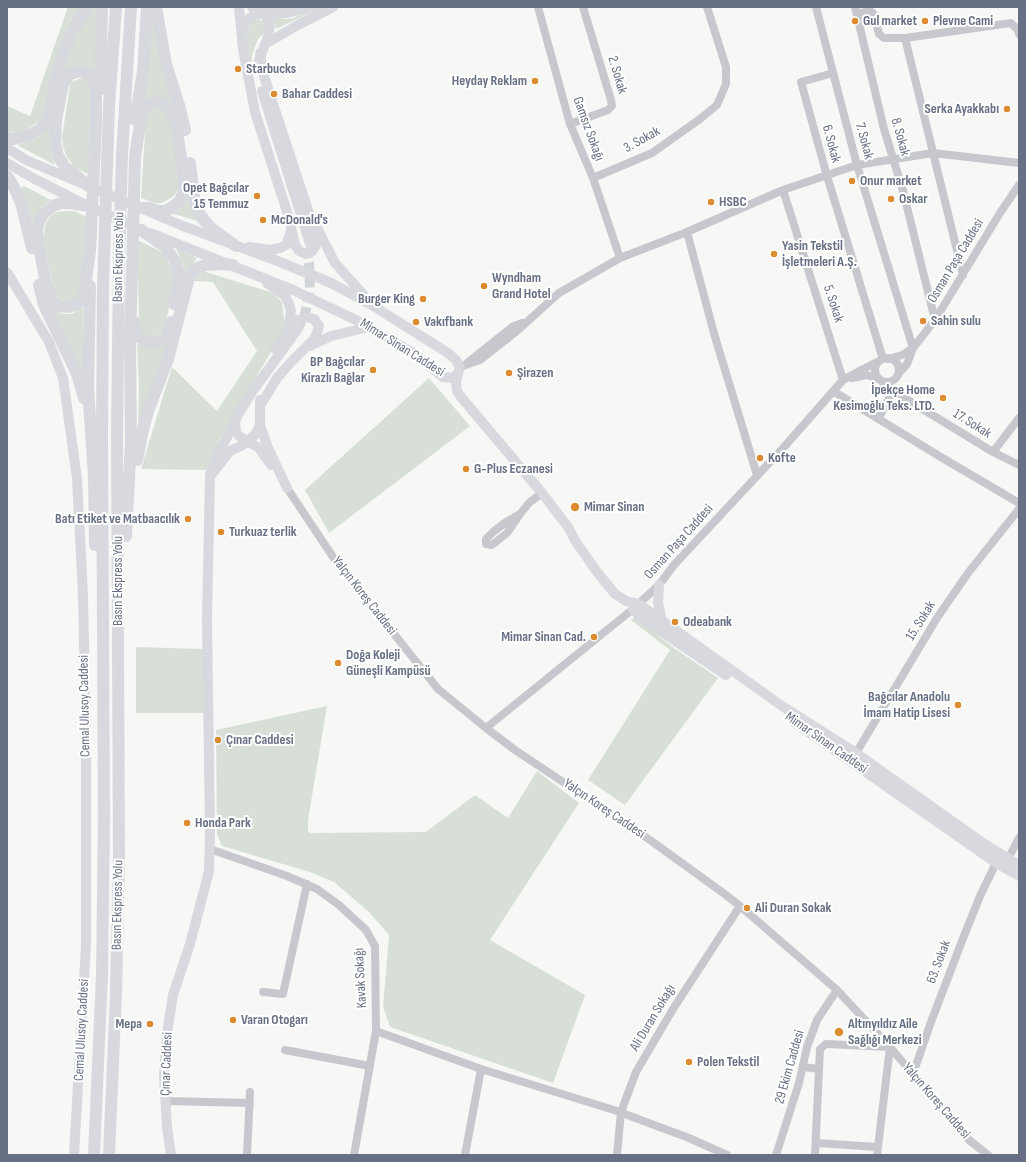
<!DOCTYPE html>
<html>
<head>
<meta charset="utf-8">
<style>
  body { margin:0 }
  #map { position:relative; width:1026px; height:1162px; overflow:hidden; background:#f7f8f5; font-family:"Sofia Sans Condensed",sans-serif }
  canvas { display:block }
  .frame { position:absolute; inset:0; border:8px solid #687085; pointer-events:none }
</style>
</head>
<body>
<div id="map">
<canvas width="1026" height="1162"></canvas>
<div class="frame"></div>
</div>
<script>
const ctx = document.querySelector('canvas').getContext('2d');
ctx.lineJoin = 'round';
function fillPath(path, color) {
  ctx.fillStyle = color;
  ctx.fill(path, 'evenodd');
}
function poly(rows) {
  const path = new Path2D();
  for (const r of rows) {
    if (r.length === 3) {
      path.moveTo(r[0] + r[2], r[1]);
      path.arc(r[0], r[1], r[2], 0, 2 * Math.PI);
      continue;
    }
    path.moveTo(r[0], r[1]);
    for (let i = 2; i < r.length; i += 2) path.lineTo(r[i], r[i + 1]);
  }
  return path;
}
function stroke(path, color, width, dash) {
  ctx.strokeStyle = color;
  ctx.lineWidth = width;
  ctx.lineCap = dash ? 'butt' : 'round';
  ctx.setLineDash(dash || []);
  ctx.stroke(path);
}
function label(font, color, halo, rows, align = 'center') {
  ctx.font = font + ' "Sofia Sans Condensed",sans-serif';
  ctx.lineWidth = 4;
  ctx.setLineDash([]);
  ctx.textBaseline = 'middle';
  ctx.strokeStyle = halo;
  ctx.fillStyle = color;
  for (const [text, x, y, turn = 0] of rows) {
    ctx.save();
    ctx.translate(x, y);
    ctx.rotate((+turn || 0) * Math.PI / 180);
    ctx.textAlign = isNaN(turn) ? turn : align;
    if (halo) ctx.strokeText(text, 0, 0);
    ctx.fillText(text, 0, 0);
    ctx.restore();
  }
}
const green = poly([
  [68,7,81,7,47,107,39,121,23,132,7,132,7,106,30,116],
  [90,7,97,7,95,49,95,72,61,75,65,61],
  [319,7,323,7,276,29,273,17,286,19,293,18],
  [152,15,175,106,144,101],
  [259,19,265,22,265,32,258,39,254,49,252,56,251,69,246,46,247,32,254,20],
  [83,78,89,81,92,84,88,174,75,168,67,157,63,147,62,137,70,85,73,81],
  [158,108,164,110,172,124,179,188,174,196,162,203,155,203,141,198,146,115,152,109],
  [50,126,51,154,55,165,17,145,31,141,39,137],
  [24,186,51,200,41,208,32,223,27,203,21,189],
  [190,193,198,221,170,213,180,209,186,202],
  [66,211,75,211,87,217,81,290,79,297,68,302,59,299,54,291,43,237,46,222,51,216,57,212],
  [137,240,158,250,165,256,173,272,172,296,166,321,162,331,158,335,153,337,146,336,142,332,139,322],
  [176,248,197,258,184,276,183,265],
  [203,271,273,293,282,302,285,328,213,451,206,470,141,469,172,367,217,411,257,351,213,282,194,281],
  [48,305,54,310,63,314,71,314,83,307,83,375],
  [170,339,138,428,139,388,137,344,153,349,165,345],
  [429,378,470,426,329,533,305,490],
  [635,617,674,648,718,678,625,805,588,780,670,650,631,620],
  [136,647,204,649,205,713,136,713],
  [327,706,308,820,308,831,311,833,426,832,475,795,508,818,537,771,579,803,490,940,585,995,553,1083,390,1027,383,1007,389,935,369,912,334,882,310,872,222,846,217,834,216,730]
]);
const majorTunnel = poly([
  [297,330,305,315,310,288,309,263,305,247]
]);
const minor = poly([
  [538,7,570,124,593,178,620,258],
  [816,7,857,165,913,348],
  [855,7,884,129,903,191,935,320],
  [857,14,870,11,873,13,879,34,884,38,905,38],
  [833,73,801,82,827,176,883,359],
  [570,124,608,110,612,106,611,100,583,7],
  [593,178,652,153,700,119,717,105,726,84,726,67,707,7],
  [783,190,843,380],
  [963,275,905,38,1011,23,1018,30,1019,34],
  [887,370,12],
  [888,359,902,355,913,348],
  [467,363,512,327,522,323],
  [460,367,480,360,518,330,559,293,620,258,687,232],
  [899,373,907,364,913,348,935,320,1000,213,1019,185],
  [852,378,867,375,878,379],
  [881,381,893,391,993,452,1019,465],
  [833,391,939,456,1019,503],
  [878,419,893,391],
  [993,452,1019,418],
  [757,475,715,337,687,232,783,190,857,165,933,153,1019,163],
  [287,488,335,560,438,689,486,728,515,750,650,840,726,895,740,906,837,990,890,1047,969,1140,988,1155],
  [520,514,507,533,492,545,486,544,486,539,493,532,506,522,520,514,530,502,542,493],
  [486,728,633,609,659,585,674,565,784,447,843,380,863,369,879,361],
  [856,753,937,618,968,573,1019,509],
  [210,849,287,876,317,889,339,905,366,930,375,946,376,1031,354,1155],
  [263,992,283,994,307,884],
  [376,1031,481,1069,614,1110,689,1138,727,1155],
  [285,1050,370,1066],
  [803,1067,819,1069],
  [913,1074,931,1022,962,941,980,896,996,863,1008,859,1019,838],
  [165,1101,250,1103],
  [816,1143,877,1147],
  [247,1155,250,1092],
  [465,1155,481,1069],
  [617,1155,621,1112,636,1072,673,1009,740,906],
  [776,1155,799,1083,807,1047,817,1020,837,990],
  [815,1155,820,1049,826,1044,890,1047,877,1155]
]);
const major = poly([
  [239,7,243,49,255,112,289,218,295,245,299,251,306,254,310,253,313,250,316,245,316,240,308,210],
  [252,7,266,16,270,23,268,37,259,60],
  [242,34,245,24,250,18,254,15,262,13,287,13,311,7],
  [265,44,298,25,333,7],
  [260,53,263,73,308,210,335,263,362,293,369,302],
  [262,91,310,244],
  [7,148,26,160,183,226,275,260,331,283,370,304,448,353,456,360,460,367,458,374,452,378,443,377,412,352,358,321,293,290,150,233],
  [7,163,33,178,88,206,126,223],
  [249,247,271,250,280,248,286,245,291,231],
  [7,272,49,342,63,378,77,478,83,595,86,739,86,945,74,1155],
  [267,283,285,296,289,304,291,311,289,323,287,328],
  [310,346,331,336,369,327],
  [458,374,456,381,457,391,461,397,542,493,568,527,576,542,597,572,615,594,626,601,639,604,782,706,856,753,986,845,1019,865],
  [260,400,260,425,268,448,287,488],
  [260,406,277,378,293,360,315,338,319,326,314,319,307,317,295,321,275,349],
  [235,421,236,432,239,436,259,448,271,465],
  [212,474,230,451,241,446,255,435,260,425],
  [659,585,658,602,662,622],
  [633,609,640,617,726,675],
  [794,722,996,863,1019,876],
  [171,1155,167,1127,164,1075,167,1034,173,995,190,944,209,871,210,834,207,619,210,475,216,454,224,443,239,413,252,392,297,330]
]);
const highway = poly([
  [156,7,166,64,179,105,185,130],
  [100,90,102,7],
  [135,120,143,71,147,7],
  [7,138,12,139,28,136,40,129,47,119,51,110,54,88,62,56,71,34,87,7],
  [190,163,194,198,200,215,211,228,236,246],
  [7,176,13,185,21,203,32,248],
  [88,206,70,203,62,203,55,205,43,214,39,222,37,229,37,236,46,283,53,302,59,306,69,307,77,304,81,300,84,293,90,251,96,125,96,86,93,79,90,75,80,71,70,74,63,84,56,120,55,143,58,156,65,167,90,187],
  [141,230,164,246,175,261,178,271,178,280,174,304],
  [39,285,44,305,77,374,84,398],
  [90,286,88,388,94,476,95,545],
  [134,322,138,337,149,343,154,343,160,341,165,338,168,331,171,322],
  [137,460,143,430,148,411,168,359,189,278,197,268,205,265,220,264,233,265],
  [126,536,131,441,130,342,135,157,142,111,149,104,156,102,162,103,167,106,171,111,176,125,183,171,184,190,180,201,171,208,166,211,158,211,149,208,141,208],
  [94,1155,102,975,104,819,102,432,103,288,109,106,116,7],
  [109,1155,116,993,119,857,117,437,119,260,122,155,131,7]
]);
const markers = [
  [855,21,4,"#dd8b30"],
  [925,21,4,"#dd8b30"],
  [238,69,4,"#dd8b30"],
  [535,81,4,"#dd8b30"],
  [274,94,4,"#dd8b30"],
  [1007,109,4,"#dd8b30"],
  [852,181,4,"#dd8b30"],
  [257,196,4,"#dd8b30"],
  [891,199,4,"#dd8b30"],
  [711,202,4,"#dd8b30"],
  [263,220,4,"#dd8b30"],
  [774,254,4,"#dd8b30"],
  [484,286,4,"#dd8b30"],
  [423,299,4,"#dd8b30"],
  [923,321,4,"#dd8b30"],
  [416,322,4,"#dd8b30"],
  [373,370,4,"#dd8b30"],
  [509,373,4,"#dd8b30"],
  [943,398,4,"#dd8b30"],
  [760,458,4,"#dd8b30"],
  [466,469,4,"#dd8b30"],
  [575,507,5,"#dd8b30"],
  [188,519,4,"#dd8b30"],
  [221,532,4,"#dd8b30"],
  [675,622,4,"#dd8b30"],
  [594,637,4,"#dd8b30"],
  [338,663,4,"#dd8b30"],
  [958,705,4,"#dd8b30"],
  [218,740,4,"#dd8b30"],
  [187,823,4,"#dd8b30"],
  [747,908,4,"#dd8b30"],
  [233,1020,4,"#dd8b30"],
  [150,1024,4,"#dd8b30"],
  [839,1032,5,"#dd8b30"],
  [689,1062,4,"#dd8b30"]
];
const poiNames = [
  ["Gul market",863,21],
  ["Plevne Cami",933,21],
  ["Starbucks",246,69],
  ["Heyday Reklam",527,81,"right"],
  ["Bahar Caddesi",282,94],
  ["Serka Ayakkabı",999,109,"right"],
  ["Onur market",860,181],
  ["Opet Bağcılar",249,188,"right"],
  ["15 Temmuz",249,204,"right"],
  ["Oskar",899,199],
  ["HSBC",719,202],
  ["McDonald's",271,220],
  ["Yasin Tekstil",782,246],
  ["İşletmeleri A.Ş.",782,262],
  ["Wyndham",492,278],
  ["Grand Hotel",492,294],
  ["Burger King",415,299,"right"],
  ["Sahin sulu",931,321],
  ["Vakıfbank",424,322],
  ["BP Bağcılar",365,362,"right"],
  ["Kirazlı Bağlar",365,378,"right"],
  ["Şirazen",517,373],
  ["İpekçe Home",935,390,"right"],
  ["Kesimoğlu Teks. LTD.",935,406,"right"],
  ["Kofte",768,458],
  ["G-Plus Eczanesi",474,469],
  ["Mimar Sinan",584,507],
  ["Batı Etiket ve Matbaacılık",180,519,"right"],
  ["Turkuaz terlik",229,532],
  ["Odeabank",683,622],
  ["Mimar Sinan Cad.",586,637,"right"],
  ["Doğa Koleji",346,655],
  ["Güneşli Kampüsü",346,671],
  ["Bağcılar Anadolu",950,697,"right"],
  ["İmam Hatip Lisesi",950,713,"right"],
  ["Çınar Caddesi",226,740],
  ["Honda Park",195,823],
  ["Ali Duran Sokak",755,908],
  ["Varan Otogarı",241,1020],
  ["Mepa",142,1024,"right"],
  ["Altınyıldız Aile",848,1024],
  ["Sağlığı Merkezi",848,1040],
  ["Polen Tekstil",697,1062]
];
const streetNames = [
  ["2. Sokak",617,75,74],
  ["Gamsız Sokağı",588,129,70],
  ["8. Sokak",900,137,75],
  ["3. Sokak",642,140,-29],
  ["7. Sokak",864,141,75],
  ["6. Sokak",831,144,75],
  ["Basın Ekspress Yolu",119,257,-89],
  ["Osman Paşa Caddesi",956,261,-59],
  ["5. Sokak",833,304,72],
  ["Mimar Sinan Caddesi",402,348,32],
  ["17. Sokak",972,424,32],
  ["Osman Paşa Caddesi",679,542,-48],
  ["Basın Ekspress Yolu",118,581,-90],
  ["Yalçın Koreş Caddesi",364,596,52],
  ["15. Sokak",921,621,-58],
  ["Cemal Ulusoy Caddesi",85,706,-91],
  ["Mimar Sinan Caddesi",826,743,35],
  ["Yalçın Koreş Caddesi",604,809,34],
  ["Basın Ekspress Yolu",118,905,-89],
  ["63. Sokak",939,962,-69],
  ["Kavak Sokağı",361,978,-93],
  ["Ali Duran Sokağı",653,1018,-59],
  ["Cemal Ulusoy Caddesi",82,1030,-87],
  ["Çınar Caddesi",167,1064,-88],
  ["29 Ekim Caddesi",790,1067,-74],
  ["Yalçın Koreş Caddesi",936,1101,49]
];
fillPath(green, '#d7dfd7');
stroke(majorTunnel, '#d3d6d9', 10, [10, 5]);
stroke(minor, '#c6c8cd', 8);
stroke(major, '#d8d9df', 10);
stroke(highway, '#d8d9df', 12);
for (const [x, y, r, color] of markers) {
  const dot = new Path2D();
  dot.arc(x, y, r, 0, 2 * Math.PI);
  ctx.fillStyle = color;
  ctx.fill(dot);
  stroke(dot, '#fff', 1.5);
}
label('bold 14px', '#687085', '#fff', poiNames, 'left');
label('14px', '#687085', '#fff', streetNames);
</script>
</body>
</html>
